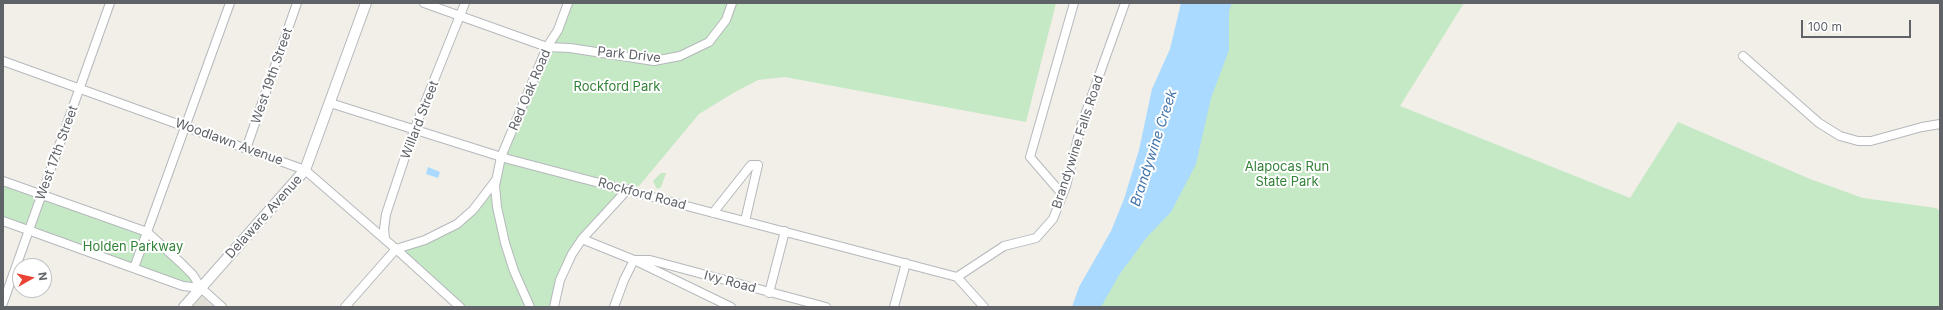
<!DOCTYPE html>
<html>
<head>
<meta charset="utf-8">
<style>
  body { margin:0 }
  #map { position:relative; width:1943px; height:310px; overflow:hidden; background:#f1efe8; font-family:Inter,sans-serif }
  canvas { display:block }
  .frame { position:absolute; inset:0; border:4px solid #5f6368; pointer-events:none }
  .north { position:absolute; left:12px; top:258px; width:40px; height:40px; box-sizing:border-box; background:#fff; border:1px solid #bfc1c3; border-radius:50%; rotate:82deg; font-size:11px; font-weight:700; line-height:16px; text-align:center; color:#5f6368 }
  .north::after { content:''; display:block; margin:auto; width:14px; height:18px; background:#ea4335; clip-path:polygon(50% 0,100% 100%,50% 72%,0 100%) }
  .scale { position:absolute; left:1801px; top:20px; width:110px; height:18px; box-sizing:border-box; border:2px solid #5f6368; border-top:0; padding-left:5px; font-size:12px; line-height:14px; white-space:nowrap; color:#5f6368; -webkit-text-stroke:3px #fff; paint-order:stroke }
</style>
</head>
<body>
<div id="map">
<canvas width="1943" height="310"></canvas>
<div class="frame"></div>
<div class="north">N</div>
<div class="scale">100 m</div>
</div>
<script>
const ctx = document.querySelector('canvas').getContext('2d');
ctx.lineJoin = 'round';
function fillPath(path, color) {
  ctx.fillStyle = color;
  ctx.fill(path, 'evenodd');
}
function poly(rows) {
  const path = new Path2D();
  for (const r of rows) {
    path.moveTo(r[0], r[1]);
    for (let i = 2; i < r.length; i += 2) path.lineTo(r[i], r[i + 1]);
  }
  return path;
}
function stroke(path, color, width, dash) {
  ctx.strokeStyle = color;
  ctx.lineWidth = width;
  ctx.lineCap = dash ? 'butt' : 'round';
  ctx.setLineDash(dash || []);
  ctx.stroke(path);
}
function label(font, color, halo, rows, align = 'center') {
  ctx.font = font + ' Inter,sans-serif';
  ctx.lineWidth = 4;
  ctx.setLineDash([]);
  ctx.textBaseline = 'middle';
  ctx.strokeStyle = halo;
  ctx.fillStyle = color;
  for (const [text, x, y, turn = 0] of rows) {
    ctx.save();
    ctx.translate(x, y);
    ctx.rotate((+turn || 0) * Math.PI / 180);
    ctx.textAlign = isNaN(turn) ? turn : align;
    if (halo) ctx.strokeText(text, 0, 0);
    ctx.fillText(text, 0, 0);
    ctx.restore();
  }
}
const education = poly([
  [202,296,214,307,192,307]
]);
const green = poly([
  [568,3,1056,3,1026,122,785,77,758,80,735,92,699,114,639,186,628,189,572,254,554,307,460,307,396,249,450,228,488,191],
  [1199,3,1464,3,1400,106,1630,198,1678,122,1810,179,1863,198,1936,208,1940,211,1940,307,1080,307,1108,256],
  [661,173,666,173,661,187,657,189,653,181],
  [3,181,147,232,201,288,3,221]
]);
const water = poly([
  [1181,3,1232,3,1229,11,1229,50,1211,98,1196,164,1171,212,1147,237,1119,275,1101,307,1072,307,1079,287,1111,231,1124,199,1139,150,1152,89,1170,49],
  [428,167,440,172,438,178,426,174]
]);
const minor = poly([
  [424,3,547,47,570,48,654,61,680,56,709,42,726,20,732,3],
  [1743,56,1819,123,1840,136,1858,141,1871,141,1922,127,1940,124],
  [3,61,305,170,396,249,460,307],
  [330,103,508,159,957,277],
  [246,149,297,3],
  [3,181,147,232,181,263,193,275,201,288,222,307],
  [1062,194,1030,157,1074,3],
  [713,213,751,165,758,165,745,221],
  [3,221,183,286,201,288],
  [385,239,384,229,386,214,414,130,465,3],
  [582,239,634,260,731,307],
  [396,249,425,240,457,224,473,210,496,180],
  [134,268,230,3],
  [957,277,1004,246,1036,238,1053,219,1066,186,1081,126,1125,3],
  [957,277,984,307],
  [769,293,785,231],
  [3,303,110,3],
  [345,307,396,249],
  [530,307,514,271,505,243,497,207,495,186,501,157,547,47,558,30,568,3],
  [554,307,560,280,572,254,582,239,628,189],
  [614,307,624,280,634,260,650,260,826,307],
  [894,307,906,263]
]);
const tertiary = poly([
  [184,307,305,170,366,3]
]);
const streetNames = [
  ["Park Drive",629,55,6],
  ["West 19th Street",272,76,-71],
  ["Red Oak Road",530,90,-67],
  ["Willard Street",420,120,-69],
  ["Woodlawn Avenue",229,142,20],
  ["Brandywine Falls Road",1078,142,-72],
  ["West 17th Street",57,153,-70],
  ["Rockford Road",642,194,15],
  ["Delaware Avenue",264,217,-48],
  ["Ivy Road",730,282,15]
];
const parkNames = [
  ["Rockford Park",617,87],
  ["Alapocas Run",1287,167],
  ["State Park",1287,182],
  ["Holden Parkway",133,247]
];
const waterNames = [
  ["Brandywine Creek",1154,148,-72]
];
fillPath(education, '#e1ded6');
fillPath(green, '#c5e8c5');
fillPath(water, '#aadaff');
stroke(minor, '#b5b8bc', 10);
stroke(tertiary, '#b5b8bc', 12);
stroke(minor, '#fff', 8);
stroke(tertiary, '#fff', 10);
label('13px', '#5f6368', '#fff', streetNames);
label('13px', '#348238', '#fff', parkNames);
label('italic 14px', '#4174aa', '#fff', waterNames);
</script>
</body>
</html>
